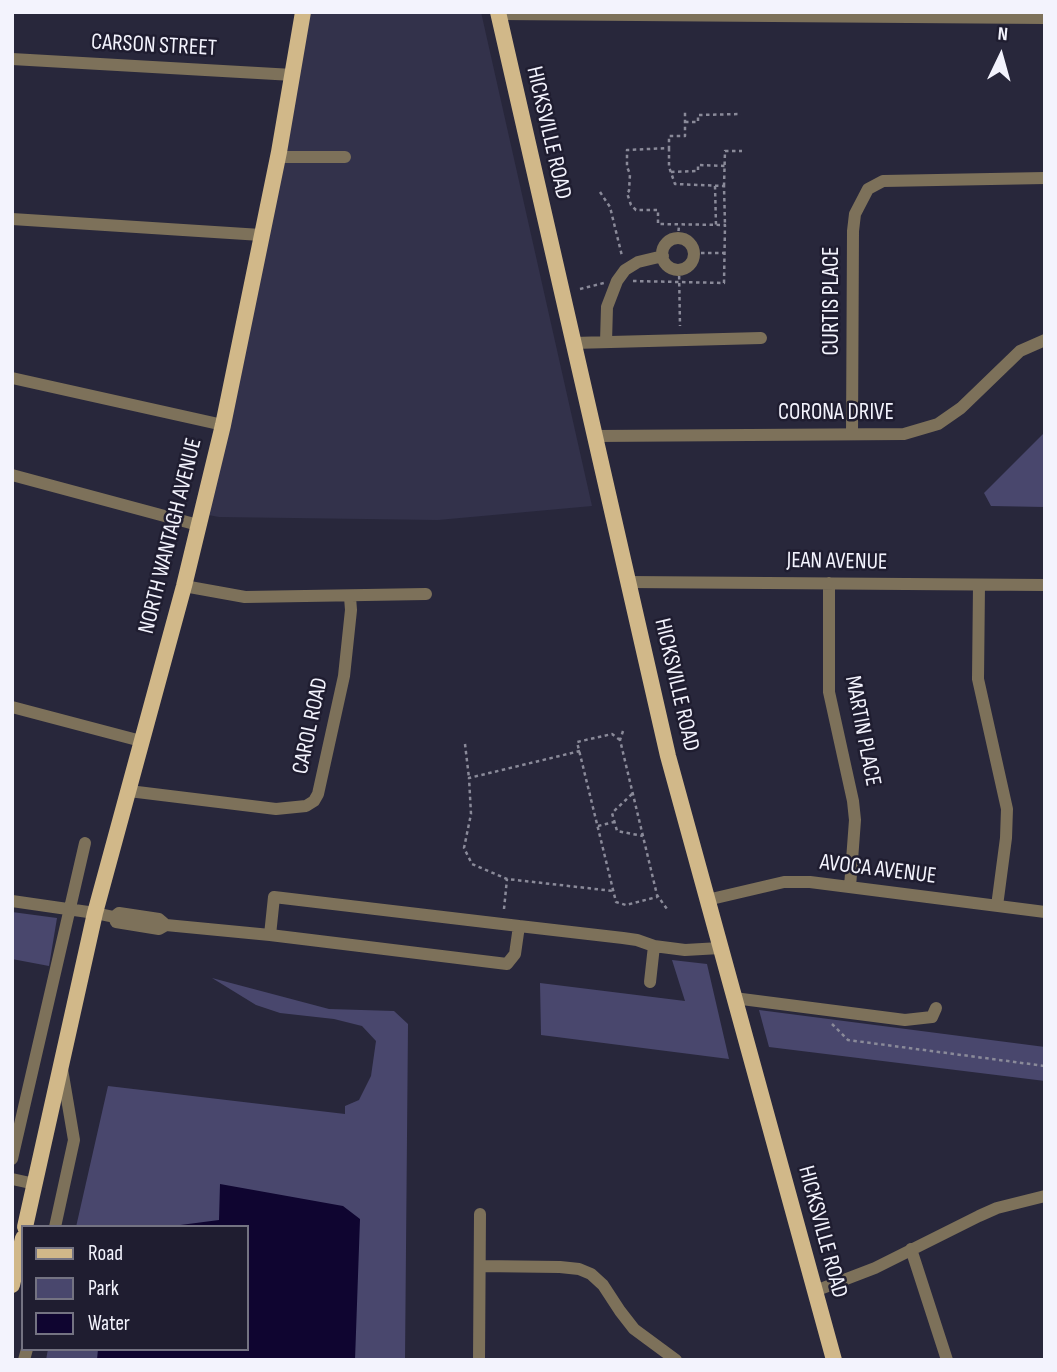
<!DOCTYPE html>
<html>
<head>
<meta charset="utf-8">
<style>
  body { margin:0 }
  #map { position:relative; width:1057px; height:1372px; overflow:hidden; background:#28273b; font-family:"Sofia Sans Condensed",sans-serif }
  canvas { display:block }
  .frame { position:absolute; inset:0; border:14px solid #f3f3fd; pointer-events:none }
  .legend { position:absolute; left:21px; top:1225px; width:228px; height:126px; box-sizing:border-box; background:#1f1d30; border:2px solid #747382; margin:0; padding:9px 12px; list-style:none; font-size:21px; color:#f3f3fd }
  .legend li { display:flex; align-items:center; gap:14px; height:35px }
  .legend b { width:35px; border:2px solid #747382 }
  .north { position:absolute; left:966px; top:21px; width:70px; height:70px; -webkit-text-stroke:5px #1f1d30; paint-order:stroke; rotate:5deg; font-size:19px; font-weight:700; line-height:28px; text-align:center; color:#f3f3fd }
  .north::after { content:''; display:block; margin:auto; width:24px; height:32px; background:#f3f3fd; clip-path:polygon(50% 0,100% 100%,50% 72%,0 100%) }
</style>
</head>
<body>
<div id="map">
<canvas width="1057" height="1372"></canvas>
<div class="frame"></div>
<ul class="legend">
<li><b style="height:9px;background:#d1b889"></b>Road</li>
<li><b style="height:19px;background:#49476d"></b>Park</li>
<li><b style="height:19px;background:#0f0530"></b>Water</li>
</ul>
<div class="north">N</div>
</div>
<script>
const ctx = document.querySelector('canvas').getContext('2d');
ctx.lineJoin = 'round';
function fillPath(path, color) {
  ctx.fillStyle = color;
  ctx.fill(path, 'evenodd');
}
function poly(rows) {
  const path = new Path2D();
  for (const r of rows) {
    if (r.length === 3) {
      path.moveTo(r[0] + r[2], r[1]);
      path.arc(r[0], r[1], r[2], 0, 2 * Math.PI);
      continue;
    }
    path.moveTo(r[0], r[1]);
    for (let i = 2; i < r.length; i += 2) path.lineTo(r[i], r[i + 1]);
  }
  return path;
}
function stroke(path, color, width, dash) {
  ctx.strokeStyle = color;
  ctx.lineWidth = width;
  ctx.lineCap = dash ? 'butt' : 'round';
  ctx.setLineDash(dash || []);
  ctx.stroke(path);
}
function label(font, color, halo, rows, align = 'center') {
  ctx.font = font + ' "Sofia Sans Condensed",sans-serif';
  ctx.lineWidth = 5;
  ctx.setLineDash([]);
  ctx.textBaseline = 'middle';
  ctx.strokeStyle = halo;
  ctx.fillStyle = color;
  for (const [text, x, y, turn = 0] of rows) {
    ctx.save();
    ctx.translate(x, y);
    ctx.rotate((+turn || 0) * Math.PI / 180);
    ctx.textAlign = isNaN(turn) ? turn : align;
    if (halo) ctx.strokeText(text, 0, 0);
    ctx.fillText(text, 0, 0);
    ctx.restore();
  }
}
const built = poly([
  [300,12,481,12,592,506,438,520,219,517,198,513]
]);
const green = poly([
  [1045,432,1045,507,991,506,984,493],
  [12,912,57,918,49,966,12,959],
  [672,960,707,964,729,1059,541,1035,540,983,685,1001],
  [212,978,329,1009,394,1011,408,1024,405,1360,46,1360,48,1349,247,1349,247,1227,76,1227,108,1086,345,1114,345,1106,359,1100,371,1076,376,1041,362,1026,334,1019,280,1013,256,1005],
  [759,1010,1045,1047,1045,1081,769,1047]
]);
const water = poly([
  [220,1184,343,1206,360,1219,355,1360,97,1360,98,1349,247,1349,247,1227,165,1227,219,1220]
]);
const path = poly([
  [685,122,698,122,698,115,741,114],
  [669,148,669,167,675,184,724,186,725,225],
  [671,172,698,171,698,165,725,166],
  [715,186,716,225],
  [724,186,725,151,742,151],
  [600,192,610,207,622,256],
  [678,238,679,225],
  [694,253,725,253],
  [679,269,680,326],
  [633,281,724,283,725,225,658,224,658,210,636,210,631,205,627,193,629,191,630,174,627,167,627,150,669,148,669,136,685,136,685,112],
  [580,289,604,283],
  [623,731,620,740,657,895,667,909],
  [620,740,612,734,577,742,616,902,626,905,657,897],
  [465,744,469,778],
  [580,751,469,778,471,814,464,848,472,864,507,879,613,891],
  [632,794,612,813,617,831,643,836],
  [598,826,614,822],
  [504,909,507,879],
  [832,1024,848,1040,1045,1066]
]);
const minor = poly([
  [499,14,1045,18],
  [12,59,293,75],
  [278,157,345,157],
  [12,219,261,235],
  [678,254,16],
  [606,342,607,307,617,281,625,270,638,262,663,256],
  [573,343,761,338],
  [12,378,223,425],
  [852,434,853,231,855,214,868,189,883,181,1045,178],
  [595,436,904,434,938,424,961,408,1020,351,1045,340],
  [12,475,198,525],
  [628,582,1045,585],
  [829,583,829,692,853,801,855,820,850,887],
  [979,585,978,679,1007,809,1006,838,997,906],
  [184,586,245,597,426,594],
  [12,707,141,741],
  [129,791,276,809,306,806,314,801,318,794,344,676,351,610,350,597],
  [707,900,784,882,810,882,1045,912],
  [12,901,95,913,114,917,116,922,159,929,166,925,270,935],
  [114,917,119,913,159,919,166,925],
  [519,926,515,954,507,964,270,935,274,897,519,926,623,938,637,940,654,946],
  [650,982,654,946,685,950,720,948],
  [734,998,905,1020,932,1017,936,1008],
  [12,1159,85,843],
  [12,1179,35,1184],
  [55,1227,74,1140,62,1069],
  [911,1249,947,1360],
  [480,1266,560,1267,579,1269,591,1274,603,1285,620,1311,634,1329,676,1360],
  [815,1291,875,1268,979,1216,997,1208,1045,1196],
  [24,1360,27,1349],
  [479,1360,480,1214]
]);
const major = poly([
  [498,12,668,756,834,1360],
  [25,1227,95,913,184,586,223,425,279,152,303,12],
  [12,1285,23,1238]
]);
const streetNames = [
  ["CARSON STREET",154,46,3],
  ["HICKSVILLE ROAD",548,133,77],
  ["CURTIS PLACE",832,301,-90],
  ["CORONA DRIVE",836,413],
  ["NORTH WANTAGH AVENUE",171,536,-76],
  ["JEAN AVENUE",837,562,1],
  ["HICKSVILLE ROAD",676,685,77],
  ["CAROL ROAD",311,726,-78],
  ["MARTIN PLACE",862,731,79],
  ["AVOCA AVENUE",878,870,7],
  ["HICKSVILLE ROAD",822,1232,75]
];
fillPath(built, '#33324b');
fillPath(green, '#49476d');
fillPath(water, '#0f0530');
stroke(path, '#8a8a99', 2.5, [3.5, 3.5]);
stroke(minor, '#7d715a', 12);
stroke(major, '#d1b889', 16);
label('23px', '#f3f3fd', '#1f1d30', streetNames);
</script>
</body>
</html>
